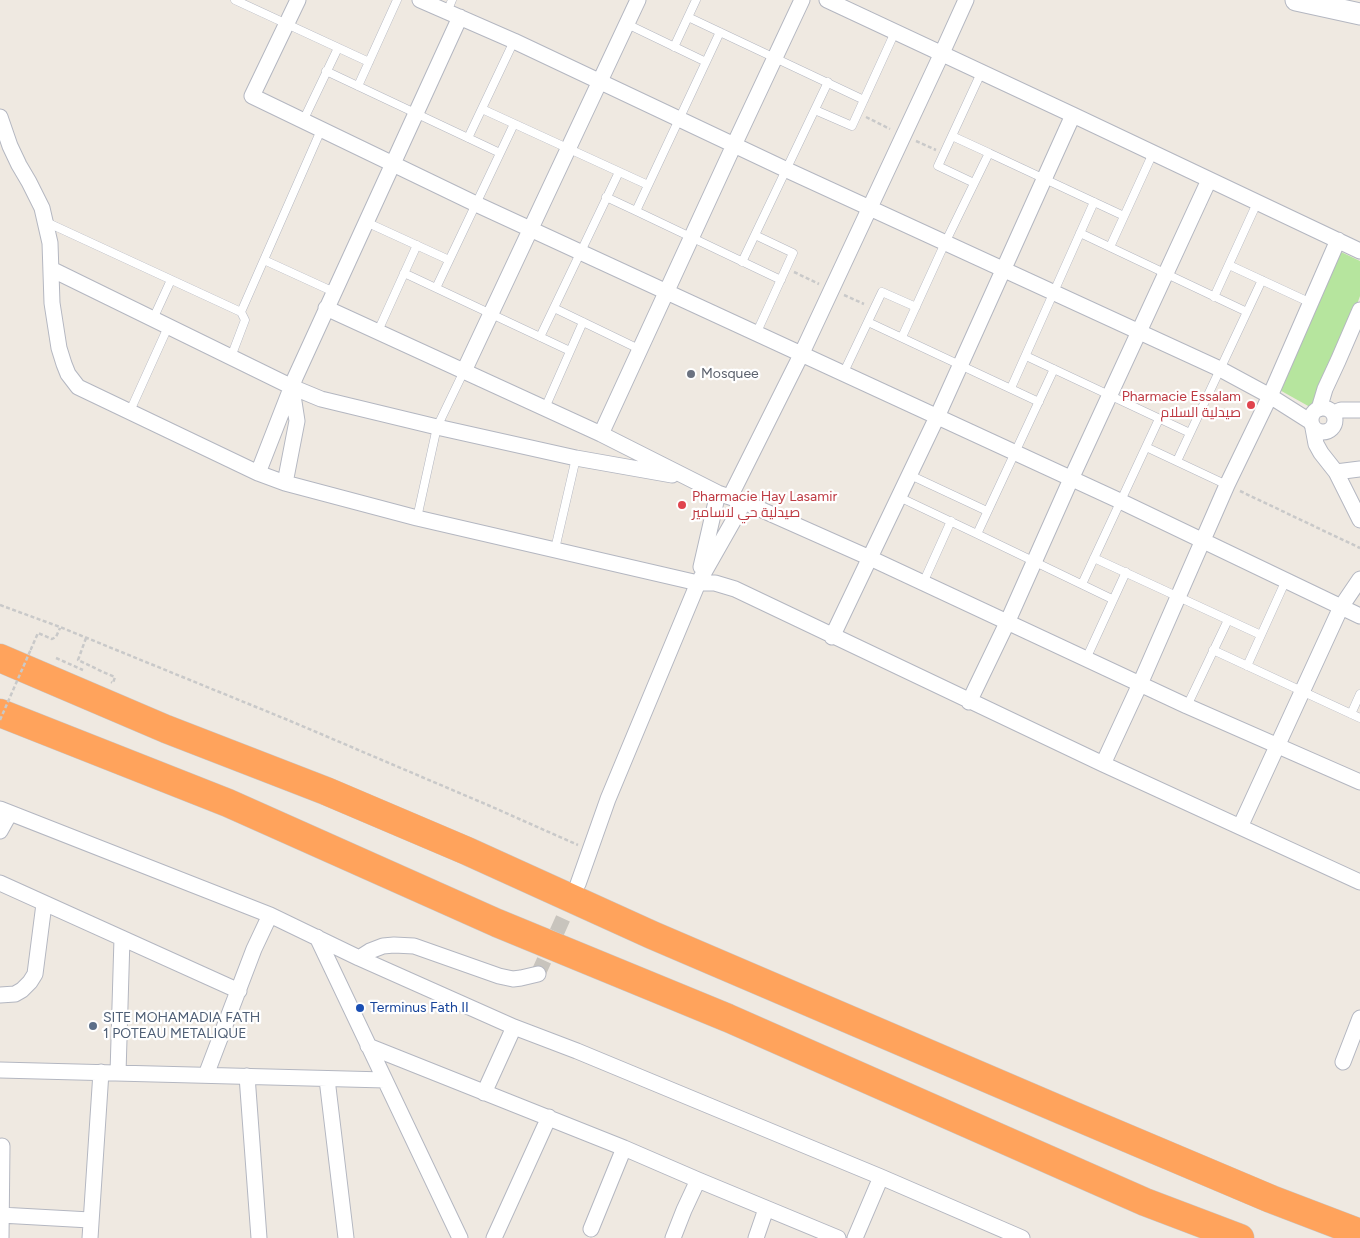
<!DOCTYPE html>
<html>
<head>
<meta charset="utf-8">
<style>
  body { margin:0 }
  canvas { display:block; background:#efe9e1 }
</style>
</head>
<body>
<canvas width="1360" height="1238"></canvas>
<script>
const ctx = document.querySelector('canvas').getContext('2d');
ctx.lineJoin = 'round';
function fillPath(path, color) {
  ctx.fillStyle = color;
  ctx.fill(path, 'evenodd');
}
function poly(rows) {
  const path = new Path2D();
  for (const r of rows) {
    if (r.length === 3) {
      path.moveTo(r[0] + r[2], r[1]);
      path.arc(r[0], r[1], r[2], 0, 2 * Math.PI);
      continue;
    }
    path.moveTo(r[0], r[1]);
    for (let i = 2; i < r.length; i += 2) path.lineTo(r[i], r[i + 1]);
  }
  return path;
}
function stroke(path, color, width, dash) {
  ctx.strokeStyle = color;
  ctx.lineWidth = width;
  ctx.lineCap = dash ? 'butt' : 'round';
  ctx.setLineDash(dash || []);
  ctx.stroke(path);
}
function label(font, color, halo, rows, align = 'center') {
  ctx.font = font + ' Figtree,Cairo,sans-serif';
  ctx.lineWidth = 4.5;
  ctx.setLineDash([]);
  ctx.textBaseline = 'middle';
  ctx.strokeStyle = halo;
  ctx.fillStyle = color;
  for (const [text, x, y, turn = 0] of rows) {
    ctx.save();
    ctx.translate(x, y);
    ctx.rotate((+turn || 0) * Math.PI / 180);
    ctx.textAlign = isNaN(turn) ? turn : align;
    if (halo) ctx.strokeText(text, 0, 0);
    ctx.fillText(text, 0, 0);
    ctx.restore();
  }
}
const green = poly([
  [1339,251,1360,261,1360,296,1319,412,1276,388]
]);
const minorTunnel = poly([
  [538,974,574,894]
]);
const path = poly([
  [866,117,890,129],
  [916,141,936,150],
  [794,272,819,284],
  [844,295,864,304],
  [1240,491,1360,548],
  [0,605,60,627,288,720,490,806,578,845],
  [86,638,78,660,103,672,115,677,113,683,111,682],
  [32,649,31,649,38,633,52,639,56,637,60,628],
  [56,658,83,670]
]);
const service = poly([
  [235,0,369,62],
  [447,12,452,0],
  [688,17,864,100],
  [627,24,706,62],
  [720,32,636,211,781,280],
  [674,47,696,0],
  [326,71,500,153],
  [358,86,397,0],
  [482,109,648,185],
  [815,110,852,126,895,32],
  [303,121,338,48],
  [952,136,989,153],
  [468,138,514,41],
  [974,183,938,166,981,73],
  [606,197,636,211],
  [46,222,241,312],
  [366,222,449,260],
  [1080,233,1247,312],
  [755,235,793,253,756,334],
  [1110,247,1153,153],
  [264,260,334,292],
  [742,262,828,82],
  [1229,265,1311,303],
  [404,273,570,351],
  [436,288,514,124],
  [1214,297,1257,203],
  [554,308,641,350],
  [153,319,171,280],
  [868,322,1039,402],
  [378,331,417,245],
  [540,337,619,172],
  [902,337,945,243,989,153,1124,216],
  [1026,356,1190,433],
  [231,357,245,320,241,312,321,130],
  [1054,369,977,534,1112,599],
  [843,374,882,292,916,307],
  [1011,388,1094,202],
  [545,408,583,322],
  [130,411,168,327],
  [1146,447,1227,485],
  [1177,461,1262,280],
  [910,475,987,511],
  [899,497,977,534],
  [417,518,437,427,464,371],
  [555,549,576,458],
  [1094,558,1261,635],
  [923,583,951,521],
  [1082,584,1159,419],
  [1213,650,1360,718],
  [1086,659,1126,572],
  [1247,666,1286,580],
  [1187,706,1228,620],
  [1351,714,1360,694]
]);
const minor = poly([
  [298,0,252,96,476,204,1120,501,1360,616],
  [420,0,514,41,787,170,1220,369,1270,396,1311,422],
  [827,0,1073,115,1360,251],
  [0,117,10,146,19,165,29,182,42,208,50,243,52,303,59,348,64,364,68,374,78,387,258,473,285,483,417,518,698,583,715,583,735,589,1103,764,1360,882],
  [51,269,292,387,321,399,437,427,576,458,672,475],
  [326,308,601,434,718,493,744,502,870,558,1187,706,1360,782],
  [464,371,638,0],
  [1323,420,12],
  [1319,409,1325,389,1338,361,1360,310],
  [1334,413,1341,410,1360,410],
  [1313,428,1316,444,1321,453,1336,472,1360,520],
  [601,434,734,145,802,0],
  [1336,472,1360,469],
  [258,473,295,378,460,17],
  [285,483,297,421,292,389],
  [730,497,801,355,942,53,966,0],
  [701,567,718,493],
  [832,637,937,417,1073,115],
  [969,702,1007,623,1071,479,1209,180],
  [1103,764,1140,684,1227,485,1270,396,1338,240],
  [0,809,270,915,359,958,514,1027,577,1051,881,1177,1022,1238],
  [1240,827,1341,607,1360,579],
  [0,831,10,813],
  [0,883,239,991],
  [578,884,608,799,698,583,744,502],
  [317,937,460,1238],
  [359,958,370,951,383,946,394,945,414,946,499,976,513,979,521,978,538,974],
  [0,995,15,994,22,990,30,982,35,974,44,904],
  [368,1046,624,1148,698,1180,838,1238],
  [1343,1062,1360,1018],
  [0,1070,385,1080],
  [118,1073,122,938],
  [206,1075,254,949,270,915],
  [247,1076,259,1238],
  [327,1079,346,1238],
  [484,1093,514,1027],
  [0,1215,90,1220],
  [591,1229,624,1148],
  [1,1238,2,1146],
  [90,1238,101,1072],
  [494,1238,549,1117],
  [673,1238,684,1210,698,1180],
  [756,1238,766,1209],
  [855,1238,881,1177]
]);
const secondary = poly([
  [1296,0,1360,14]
]);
const motorway = poly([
  [0,658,166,729,326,791,467,851,652,935,1070,1114,1271,1199,1360,1233],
  [0,713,228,803,497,923,728,1018,1145,1202,1240,1238]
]);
const pathBridge = poly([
  [0,720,31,649]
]);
const markers = [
  [691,374,5,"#6b7280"],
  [1251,405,5,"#e0444e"],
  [682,505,5,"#e0444e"],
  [360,1008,5,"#1a4fb4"],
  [93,1026,5,"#5c6f8a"]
];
const worshipNames = [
  ["Mosquee",701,374]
];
const healthNames = [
  ["Pharmacie Essalam",1241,397],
  ["صيدلية السلام",1241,413],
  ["Pharmacie Hay Lasamir",692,497,"left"],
  ["صيدلية حي لاسامير",692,513,"left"]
];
const transitNames = [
  ["Terminus Fath II",370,1008]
];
const serviceNames = [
  ["SITE MOHAMADIA FATH",103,1018],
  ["1 POTEAU METALIQUE",103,1034]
];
fillPath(green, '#b6e59e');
stroke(minorTunnel, '#c8c4bd', 15, [15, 8]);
stroke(service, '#b4b7c1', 9);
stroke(minor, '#b4b7c1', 17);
stroke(secondary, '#b4b7c1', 23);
stroke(motorway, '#c9c9c9', 29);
stroke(path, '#c9c9c9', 2.5, [4, 2.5]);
stroke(service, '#fff', 8);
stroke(minor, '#fff', 15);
stroke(secondary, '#fff', 21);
stroke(motorway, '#ffa35c', 28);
stroke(pathBridge, '#c9c9c9', 2.5, [4, 2.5]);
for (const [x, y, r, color] of markers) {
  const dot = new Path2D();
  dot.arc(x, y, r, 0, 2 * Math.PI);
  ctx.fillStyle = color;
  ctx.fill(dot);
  stroke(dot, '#fff', 2);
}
label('14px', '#5b616d', '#fff', worshipNames, 'left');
label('14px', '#be3a42', '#fff', healthNames, 'right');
label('14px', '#164399', '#fff', transitNames, 'left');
label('14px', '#4e5e75', '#fff', serviceNames, 'left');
</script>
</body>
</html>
